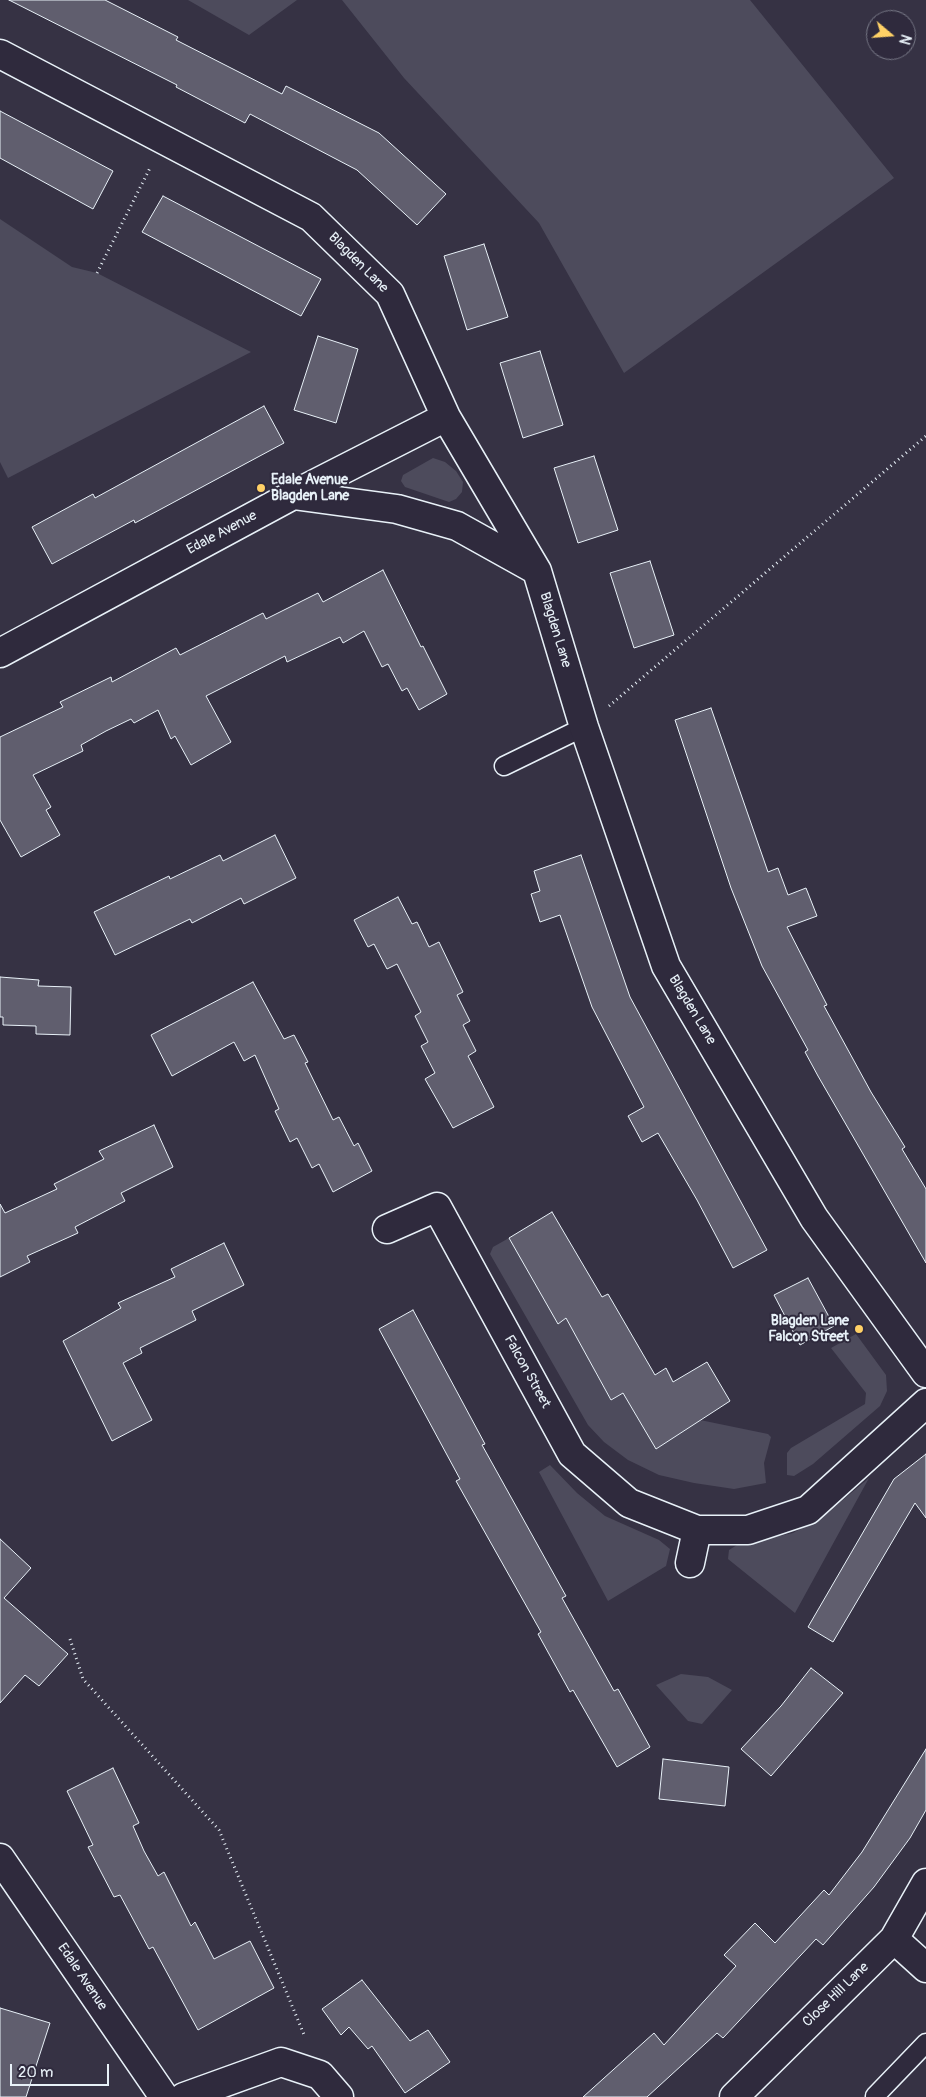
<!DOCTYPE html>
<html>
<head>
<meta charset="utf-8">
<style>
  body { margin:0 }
  #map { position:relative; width:926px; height:2097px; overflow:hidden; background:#363244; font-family:Pangolin,sans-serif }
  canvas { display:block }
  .north { position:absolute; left:866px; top:10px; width:50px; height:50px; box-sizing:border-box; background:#2f2a3d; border:1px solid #797a88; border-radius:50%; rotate:108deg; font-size:14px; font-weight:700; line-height:20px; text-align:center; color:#e8f1f8 }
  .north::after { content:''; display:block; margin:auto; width:18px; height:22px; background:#ffd166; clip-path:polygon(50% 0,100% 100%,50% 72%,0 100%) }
  .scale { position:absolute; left:10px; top:2064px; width:99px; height:22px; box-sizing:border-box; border:2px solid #e8f1f8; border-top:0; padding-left:6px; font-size:15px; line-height:18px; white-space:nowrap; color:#e8f1f8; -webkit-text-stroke:4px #2f2a3d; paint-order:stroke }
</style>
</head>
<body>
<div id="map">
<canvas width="926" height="2097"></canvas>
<div class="north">N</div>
<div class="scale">20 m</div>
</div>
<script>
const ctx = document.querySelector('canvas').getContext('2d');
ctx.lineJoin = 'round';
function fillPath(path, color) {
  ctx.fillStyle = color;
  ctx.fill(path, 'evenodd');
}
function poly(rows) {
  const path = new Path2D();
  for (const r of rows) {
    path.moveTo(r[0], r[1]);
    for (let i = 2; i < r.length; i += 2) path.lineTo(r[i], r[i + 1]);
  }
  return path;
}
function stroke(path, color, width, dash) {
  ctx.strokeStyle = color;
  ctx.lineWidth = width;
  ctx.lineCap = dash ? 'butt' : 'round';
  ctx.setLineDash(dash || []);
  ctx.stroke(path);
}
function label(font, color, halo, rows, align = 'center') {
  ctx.font = font + ' Pangolin,sans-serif';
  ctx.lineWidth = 4;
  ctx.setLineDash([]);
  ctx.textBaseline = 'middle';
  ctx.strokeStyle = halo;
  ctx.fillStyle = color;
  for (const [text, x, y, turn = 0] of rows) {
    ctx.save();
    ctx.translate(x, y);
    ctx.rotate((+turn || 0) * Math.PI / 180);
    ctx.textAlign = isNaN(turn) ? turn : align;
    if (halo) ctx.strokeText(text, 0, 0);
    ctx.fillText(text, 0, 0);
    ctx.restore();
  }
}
const green = poly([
  [188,0,297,0,249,35],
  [342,0,750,0,894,178,624,373,539,223,404,78],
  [0,219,72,267,97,273,251,352,8,478,0,462],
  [433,458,445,462,456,471,463,482,462,492,456,499,449,502,405,487,401,481,403,475],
  [509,1238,559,1323,566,1318,582,1346,613,1360,595,1372,611,1400,623,1393,656,1448,700,1420,768,1434,771,1437,764,1463,766,1483,734,1489,694,1483,659,1475,628,1460,604,1442,588,1425,490,1254,493,1247],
  [856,1334,886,1375,887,1391,880,1406,813,1464,794,1476,787,1475,787,1453,791,1448,865,1404,866,1393,831,1348],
  [550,1465,577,1493,605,1516,659,1540,670,1549,666,1566,608,1601,539,1472],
  [869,1478,795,1613,728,1559,729,1550,737,1545,793,1533,826,1514],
  [681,1674,708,1677,732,1690,702,1724,688,1721,656,1685]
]);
const building = poly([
  [9,0,105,0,178,37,176,40,282,94,286,86,379,133,446,194,417,225,357,170,250,114,245,123,176,87,177,85,9,0],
  [0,111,113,171,93,209,0,158,0,111],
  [163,196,321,279,301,316,142,232,163,196],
  [484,244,508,317,467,330,444,256,484,244],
  [318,336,358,349,336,423,294,410,318,336],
  [540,351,563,425,523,438,500,363,540,351],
  [264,406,284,443,135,523,134,520,52,564,32,527,93,494,95,498,264,406],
  [594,456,618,530,578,543,554,468,594,456],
  [650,561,674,635,634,648,610,573,650,561],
  [383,570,421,647,423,646,447,694,419,710,407,688,402,691,388,664,382,667,364,631,343,643,340,637,287,662,285,656,206,696,231,742,191,765,175,736,171,739,158,710,134,723,131,719,106,731,81,745,83,751,33,775,51,807,46,810,60,835,21,857,0,820,0,737,63,707,60,702,111,677,112,682,176,648,180,655,263,613,266,619,318,593,323,602,383,570],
  [711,708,768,872,778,868,788,895,806,888,817,916,787,927,827,1005,824,1006,871,1092,905,1147,902,1149,926,1189,926,1263,818,1076,805,1052,808,1050,762,966,731,888,675,720,711,708],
  [275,835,296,878,244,904,241,898,192,923,190,919,115,955,94,912,169,876,170,879,220,855,223,861,275,835],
  [581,855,630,997,767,1250,733,1268,697,1200,658,1133,642,1142,628,1116,644,1107,592,1007,560,915,540,922,531,894,540,891,534,871,581,855],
  [398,897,412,924,417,922,429,947,439,942,463,992,457,995,470,1021,463,1025,476,1051,468,1056,494,1107,453,1128,425,1079,435,1073,421,1046,428,1042,415,1016,421,1012,397,964,387,969,374,944,368,947,354,920,398,897],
  [0,977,39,980,38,986,71,987,70,1035,36,1034,36,1026,3,1025,3,1017,0,1017,0,977],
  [253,982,284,1039,294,1035,308,1062,305,1063,333,1120,339,1117,354,1146,358,1143,372,1171,333,1192,319,1164,312,1168,297,1138,290,1142,275,1111,279,1109,255,1055,244,1061,234,1042,172,1076,151,1035,253,982],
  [154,1125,173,1167,121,1193,125,1201,75,1227,78,1233,27,1256,30,1262,0,1277,0,1204,5,1213,57,1189,54,1184,104,1159,99,1151,154,1125],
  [552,1212,602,1297,608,1294,655,1375,666,1368,673,1382,707,1362,730,1401,656,1449,623,1393,611,1400,566,1318,558,1324,509,1238,552,1212],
  [224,1243,244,1285,192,1311,196,1320,140,1348,142,1353,123,1363,152,1420,112,1441,63,1341,121,1308,118,1303,175,1277,171,1269,224,1243],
  [808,1278,834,1326,800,1345,774,1295,808,1278],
  [413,1310,485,1444,482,1445,566,1596,562,1598,614,1691,618,1689,650,1747,617,1767,573,1690,570,1692,538,1634,541,1632,456,1481,460,1479,379,1329,413,1310],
  [926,1454,926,1518,915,1503,833,1642,808,1627,894,1479,926,1454],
  [0,1539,31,1568,4,1598,68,1654,39,1686,25,1675,0,1703,0,1539],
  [811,1668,843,1693,771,1776,741,1749,781,1706,811,1668],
  [926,1749,926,1810,910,1838,874,1887,823,1945,816,1939,723,2038,717,2033,647,2097,583,2097,654,2033,664,2045,736,1966,724,1955,755,1923,775,1943,824,1890,829,1895,862,1852,926,1749],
  [663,1759,729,1767,725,1806,659,1799,663,1759],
  [113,1768,139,1823,133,1826,144,1851,158,1876,164,1872,191,1926,195,1922,214,1959,250,1941,274,1988,198,2030,153,1947,149,1949,120,1895,114,1897,88,1847,93,1845,67,1791,113,1768],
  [362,1980,410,2041,428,2030,450,2062,405,2093,372,2046,368,2049,349,2027,341,2035,322,2009,362,1980],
  [0,2008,50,2023,26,2097,0,2097,0,2008]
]);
const path = poly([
  [97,273,151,166],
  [609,706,926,436],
  [70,1639,83,1679,219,1830,305,2037]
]);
const service = poly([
  [504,766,584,727],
  [875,2096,926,2043]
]);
const minor = poly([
  [0,54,311,217,390,294,446,417,537,571,584,727,666,966,814,1218,926,1373],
  [293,495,397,509,457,526,536,570],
  [0,653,293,495,446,417],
  [387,1229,437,1207,572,1454,629,1503,697,1530,748,1530,808,1510,926,1403],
  [690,1563,697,1530],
  [0,1858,164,2097],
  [894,1939,926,1968],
  [184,2097,281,2062,320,2075,339,2097],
  [734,2097,894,1939,926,1883]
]);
const markers = [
  [261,488,5,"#ffd166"],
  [859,1329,5,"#ffd166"]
];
const streetNames = [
  ["Blagden Lane",358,263,45],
  ["Edale Avenue",222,533,-28],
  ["Blagden Lane",555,630,73],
  ["Blagden Lane",692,1010,59],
  ["Falcon Street",527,1372,61],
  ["Edale Avenue",82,1977,56],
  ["Close Hill Lane",836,1995,-44]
];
const poiNames = [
  ["Edale Avenue",271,480],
  ["Blagden Lane",271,496],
  ["Blagden Lane",849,1321,"right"],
  ["Falcon Street",849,1337,"right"]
];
fillPath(green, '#4d4b5c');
fillPath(building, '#605e6e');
stroke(building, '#e8f1f8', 1);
stroke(service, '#e8f1f8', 21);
stroke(minor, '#e8f1f8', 31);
stroke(path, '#e8f1f8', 3, [1, 4]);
stroke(service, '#2f2a3d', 18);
stroke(minor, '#2f2a3d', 28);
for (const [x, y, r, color] of markers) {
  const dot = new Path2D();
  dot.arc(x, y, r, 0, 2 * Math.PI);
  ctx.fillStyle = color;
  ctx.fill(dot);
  stroke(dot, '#2f2a3d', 2);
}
label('14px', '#e8f1f8', '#2f2a3d', streetNames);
label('bold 14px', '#e8f1f8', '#2f2a3d', poiNames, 'left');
</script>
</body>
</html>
